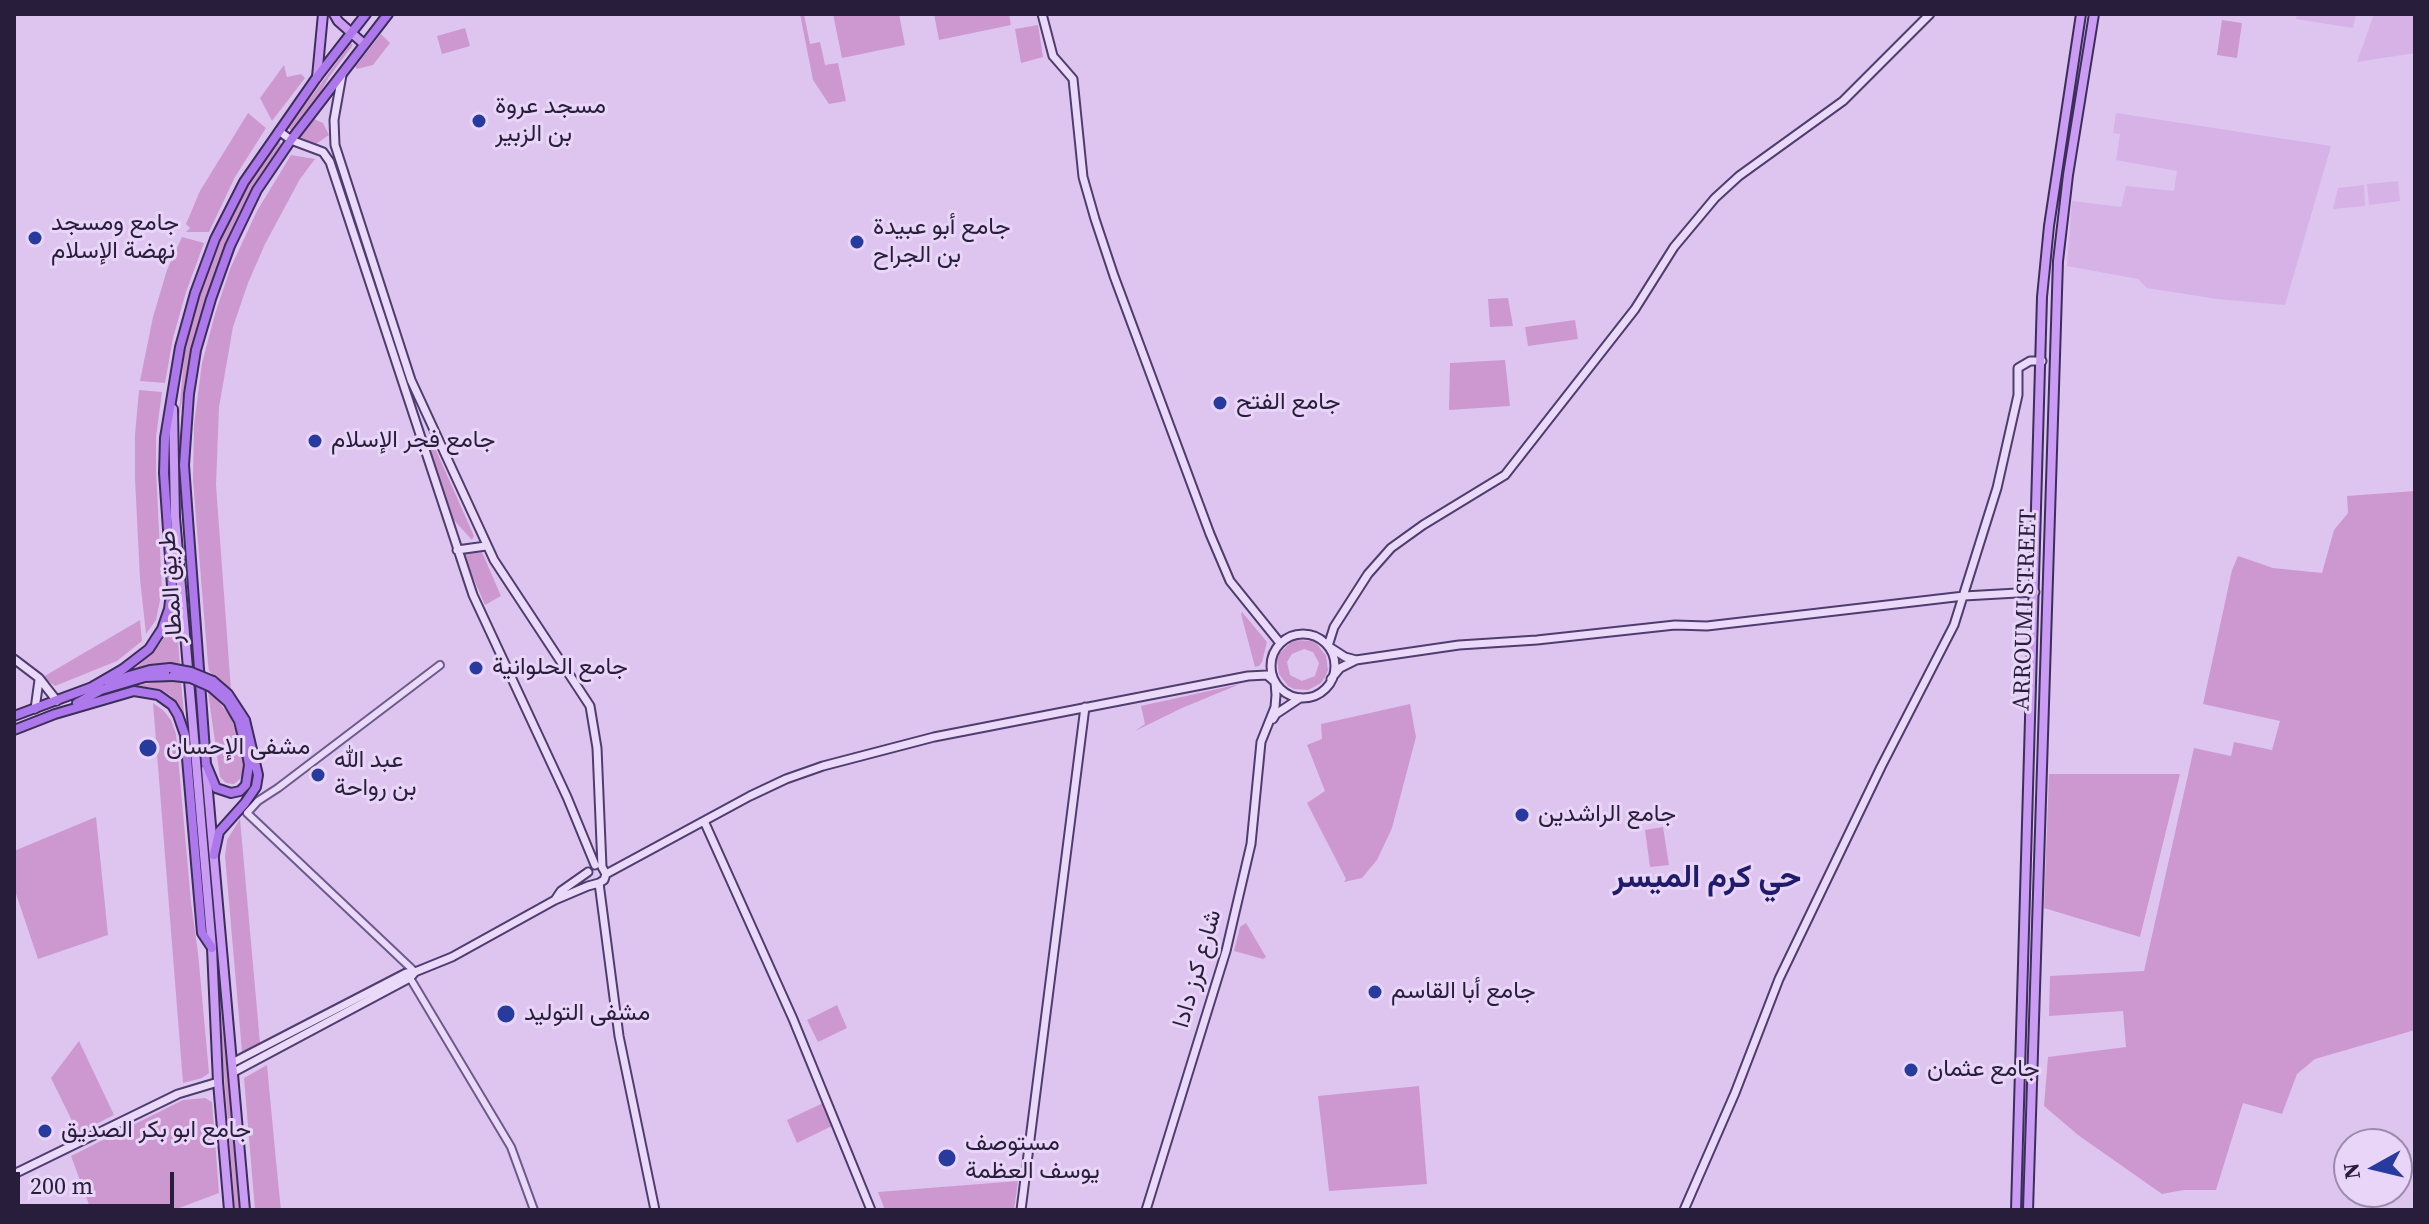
<!DOCTYPE html>
<html>
<head>
<meta charset="utf-8">
<style>
  body { margin:0 }
  #map { position:relative; width:2429px; height:1224px; overflow:hidden; background:#ddc5f0; font-family:"Source Serif 4",serif }
  canvas { display:block }
  .frame { position:absolute; inset:0; border:16px solid #281e3b; pointer-events:none }
  .north { position:absolute; left:2333px; top:1128px; width:80px; height:80px; box-sizing:border-box; background:#e8d5f7; border:2px solid #9b8cac; border-radius:50%; rotate:262deg; font-size:22px; font-weight:700; line-height:32px; text-align:center; color:#281e3b }
  .north::after { content:''; display:block; margin:auto; width:28px; height:36px; background:#273a9e; clip-path:polygon(50% 0,100% 100%,50% 72%,0 100%) }
  .scale { position:absolute; left:16px; top:1172px; width:158px; height:36px; box-sizing:border-box; border:4px solid #281e3b; border-top:0; padding-left:10px; font-size:24px; line-height:28px; white-space:nowrap; color:#281e3b; -webkit-text-stroke:6px #e8d5f7; paint-order:stroke }
</style>
</head>
<body>
<div id="map">
<canvas width="2429" height="1224"></canvas>
<div class="frame"></div>
<div class="north">N</div>
<div class="scale">200 m</div>
</div>
<script>
const ctx = document.querySelector('canvas').getContext('2d');
ctx.lineJoin = 'round';
function fillPath(path, color) {
  ctx.fillStyle = color;
  ctx.fill(path, 'evenodd');
}
function poly(rows) {
  const path = new Path2D();
  for (const r of rows) {
    if (r.length === 3) {
      path.moveTo(r[0] + r[2], r[1]);
      path.arc(r[0], r[1], r[2], 0, 2 * Math.PI);
      continue;
    }
    path.moveTo(r[0], r[1]);
    for (let i = 2; i < r.length; i += 2) path.lineTo(r[i], r[i + 1]);
  }
  return path;
}
function stroke(path, color, width, dash) {
  ctx.strokeStyle = color;
  ctx.lineWidth = width;
  ctx.lineCap = dash ? 'butt' : 'round';
  ctx.setLineDash(dash || []);
  ctx.stroke(path);
}
function label(font, color, halo, rows, align = 'center') {
  ctx.font = font + ' "Source Serif 4",Vazirmatn,serif';
  ctx.lineWidth = 6;
  ctx.setLineDash([]);
  ctx.textBaseline = 'middle';
  ctx.strokeStyle = halo;
  ctx.fillStyle = color;
  for (const [text, x, y, turn = 0] of rows) {
    ctx.save();
    ctx.translate(x, y);
    ctx.rotate((+turn || 0) * Math.PI / 180);
    ctx.textAlign = isNaN(turn) ? turn : align;
    if (halo) ctx.strokeText(text, 0, 0);
    ctx.fillText(text, 0, 0);
    ctx.restore();
  }
}
const farmland = poly([
  [2297,14,2356,14,2353,28,2296,19],
  [2374,14,2415,14,2415,53,2357,62],
  [2116,113,2331,146,2285,305,2217,299,2147,288,2138,279,2067,266,2072,201,2121,207,2126,186,2174,191,2177,171,2116,160,2120,134,2113,133],
  [2398,181,2400,201,2369,205,2367,184],
  [2364,185,2365,206,2333,209,2338,188]
]);
const green = poly([
  [800,14,804,14,810,44,820,42,825,65,838,63,846,101,829,104,813,80],
  [833,14,899,14,905,45,842,58],
  [934,14,1009,14,1011,25,939,40],
  [2222,20,2242,23,2237,58,2217,55],
  [1038,25,1043,57,1021,63,1015,29],
  [465,28,470,46,442,54,437,36],
  [381,34,390,43,373,65,357,69,355,67],
  [351,43,353,45,329,77,317,99,292,131,288,128],
  [284,65,287,77,301,74,305,78,272,121,260,98],
  [248,113,266,128,235,177,209,232,186,232,190,228,186,224,200,191],
  [314,119,323,123,329,135,316,144,300,137],
  [277,140,281,144,238,215,206,297,191,349,178,422,185,348,199,294,233,211,248,184],
  [291,155,315,159,300,179,265,244,248,283,233,327,219,407,216,485,231,690,214,676,209,671,208,664,193,481,194,425,202,363,215,314,230,269,257,211],
  [182,237,204,243,186,292,173,338,165,383,140,381,153,317,167,270],
  [1508,298,1513,326,1490,327,1488,299],
  [1575,320,1578,339,1528,346,1525,327],
  [1505,360,1510,406,1449,410,1450,363],
  [139,390,162,392,156,437,156,471,162,590,156,620,146,634,140,579,135,479,135,435],
  [429,446,435,448,474,536,472,540,452,518],
  [2415,491,2415,1030,2315,1059,2297,1074,2282,1114,2243,1103,2216,1190,2184,1190,2162,1194,2078,1135,2044,1106,2048,1057,2126,1047,2123,1011,2049,1016,2050,976,2144,971,2194,748,2231,756,2234,742,2272,750,2280,721,2203,704,2232,570,2238,556,2273,568,2322,573,2334,530,2348,513,2347,496],
  [482,552,501,596,485,605,463,554],
  [175,606,180,665,165,664,147,667,124,674,138,666,160,644,168,631],
  [1242,612,1267,642,1262,662,1259,666,1255,667,1241,614],
  [140,620,142,641,117,661,55,686,43,677],
  [1297,640,1311,641,1317,644,1326,656,1328,670,1325,677,1321,683,1308,690,1294,689,1288,686,1279,674,1277,660,1280,653,1290,643],
  [1304,649,1313,652,1319,663,1315,676,1302,681,1290,675,1287,662,1292,654],
  [171,679,181,681,184,714,171,696,162,690,148,687,129,687],
  [1240,684,1182,708,1135,731,1145,724,1141,706],
  [208,692,215,697,230,716,241,745,244,758,243,772,240,779,234,784,226,783,220,777],
  [153,703,163,710,171,720,176,734,191,902,198,953,209,1073,202,1078,183,1083],
  [1410,704,1416,737,1392,828,1377,860,1362,878,1344,882,1346,879,1307,803,1325,791,1307,745,1322,739,1321,724],
  [2049,774,2180,774,2140,937,2044,908],
  [96,817,108,935,38,959,14,888,14,851],
  [240,819,260,1043,242,1052,225,856,227,840],
  [1663,827,1669,865,1650,867,1645,830],
  [1246,923,1266,957,1263,959,1234,951,1240,927],
  [218,950,228,1064,241,1210,235,1210,223,1063],
  [837,1005,847,1028,818,1042,807,1020],
  [79,1041,114,1115,78,1133,51,1078],
  [267,1065,276,1161,281,1210,255,1210,244,1078],
  [1419,1086,1427,1184,1329,1191,1318,1096],
  [205,1098,212,1102,219,1193,174,1210,91,1210,71,1156,183,1100],
  [823,1103,832,1126,797,1143,787,1120],
  [1018,1181,1014,1210,885,1210,878,1192]
]);
const tertiary = poly([
  [415,972,247,813,258,801,278,788,440,665],
  [410,978,511,1147,534,1210]
]);
const secondary = poly([
  [1042,14,1053,56,1073,79,1083,177,1095,219,1114,276,1210,534,1230,581,1280,643],
  [342,75,334,120,335,145,411,380,494,560,590,706,597,748,602,867,606,874,604,880,599,883],
  [279,131,291,140,323,152,330,162,473,595,567,797,595,865],
  [457,550,486,546],
  [1303,666,32],
  [14,659,39,678,57,701],
  [1356,660,1459,645,1537,640,1675,625,1707,626,1964,596,2035,592],
  [1331,679,1340,668,1356,660,1345,657,1328,646,1334,627,1368,574,1391,548,1423,525,1505,475,1635,309,1674,247,1715,198,1739,176,1843,101,1930,14],
  [35,709,39,680],
  [1273,719,1276,714,1300,698],
  [704,821,793,1019,871,1210],
  [606,874,750,796,786,779,823,766,934,737,1248,676,1267,675,1275,682,1276,695,1275,707,1261,742,1251,844,1226,951,1146,1210],
  [599,883,619,1036,655,1210],
  [555,900,561,891,588,872],
  [234,1062,406,973,415,972,452,957,555,900,588,886,599,883],
  [234,1072,410,978,415,972],
  [14,1174,178,1094,218,1082],
  [1021,1210,1085,707],
  [1684,1210,1735,1093,1779,979,1881,767,1954,625,1997,488,2018,395,2018,368,2030,361,2042,361]
]);
const primary = poly([
  [334,14,338,21,364,44],
  [317,77,323,14],
  [173,409,175,517,212,948,218,1082,229,1210],
  [206,769,245,1210],
  [2016,1210,2042,297,2049,226,2081,14],
  [2028,1210,2058,261,2068,175,2094,14]
]);
const trunk = poly([
  [213,681,228,694,245,720,258,775,256,787,245,803,219,832,214,855],
  [108,682,150,670,170,668],
  [211,687,228,702,239,721,247,753,249,765,246,785,240,791,231,793,216,788,206,764,184,465,189,394,196,350,211,299,230,246,257,190,291,140,388,14],
  [77,703,101,690,145,677,173,676],
  [14,716,92,687,123,669,149,649,162,629,169,609,172,586,164,473,165,438,180,347,195,293,215,239,244,182,317,77,366,14],
  [14,730,55,714,134,691,158,695,172,705,178,715,185,735,202,933,212,948]
]);
const trunkBridge = poly([
  [170,668,191,672,213,681],
  [173,676,191,678,211,687]
]);
const markers = [
  [479,121,8,"#273a9e"],
  [35,238,8,"#273a9e"],
  [857,242,8,"#273a9e"],
  [1220,403,8,"#273a9e"],
  [315,441,8,"#273a9e"],
  [476,668,8,"#273a9e"],
  [148,748,10,"#273a9e"],
  [318,775,8,"#273a9e"],
  [1522,815,8,"#273a9e"],
  [1375,992,8,"#273a9e"],
  [506,1014,10,"#273a9e"],
  [1911,1070,8,"#273a9e"],
  [45,1131,8,"#273a9e"],
  [947,1158,10,"#273a9e"]
];
const poiNames = [
  ["مسجد عروة",495,107],
  ["بن الزبير",495,135],
  ["جامع ومسجد",51,224],
  ["نهضة الإسلام",51,252],
  ["جامع أبو عبيدة",873,228],
  ["بن الجراح",873,256],
  ["جامع الفتح",1236,403],
  ["جامع فجر الإسلام",331,441],
  ["جامع الحلوانية",492,668],
  ["مشفى الإحسان",166,748],
  ["عبد الله",334,761],
  ["بن رواحة",334,789],
  ["جامع الراشدين",1538,815],
  ["جامع أبا القاسم",1391,992],
  ["مشفى التوليد",524,1014],
  ["جامع عثمان",1927,1070],
  ["جامع ابو بكر الصديق",61,1131],
  ["مستوصف",965,1144],
  ["يوسف العظمة",965,1172]
];
const streetNames = [
  ["طريق المطار",172,587,-94],
  ["ARROUMI STREET",2026,610,-88],
  ["شارع كرز دادا",1198,969,-74]
];
const districtNames = [
  ["حي كرم الميسر",1707,879]
];
fillPath(farmland, '#d6b2e6');
fillPath(green, '#cd98cf');
stroke(tertiary, '#6d5a8c', 10);
stroke(secondary, '#4e3d6e', 11);
stroke(primary, '#3c2e5a', 12);
stroke(trunk, '#3c2e5a', 12);
stroke(tertiary, '#ebd9fa', 6);
stroke(secondary, '#ebd9fa', 7);
stroke(primary, '#cb9cf4', 8);
stroke(trunk, '#ac78eb', 8);
stroke(trunkBridge, '#3c2e5a', 12, []);
stroke(trunkBridge, '#ac78eb', 8);
for (const [x, y, r, color] of markers) {
  const dot = new Path2D();
  dot.arc(x, y, r, 0, 2 * Math.PI);
  ctx.fillStyle = color;
  ctx.fill(dot);
  stroke(dot, '#e8d5f7', 3);
}
label('24px', '#281e3b', '#e8d5f7', poiNames, 'left');
label('24px', '#281e3b', '#e8d5f7', streetNames);
label('bold 32px', '#201c6a', '#e8d5f7', districtNames);
</script>
</body>
</html>
